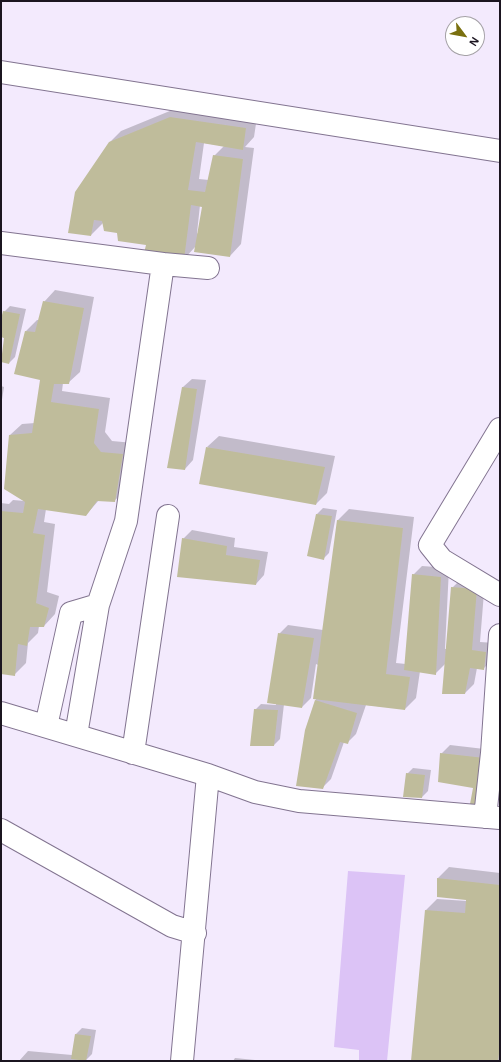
<!DOCTYPE html>
<html>
<head>
<meta charset="utf-8">
<style>
  body { margin:0 }
  #map { position:relative; width:501px; height:1062px; overflow:hidden; background:#f3eafd; font-family:Helvetica,sans-serif }
  canvas { display:block }
  .frame { position:absolute; inset:0; border:2px solid #1b1520; pointer-events:none }
  .north { position:absolute; left:445px; top:16px; width:40px; height:40px; box-sizing:border-box; background:#fff; border:1px solid #a4a1a6; border-radius:50%; rotate:122deg; font-size:11px; font-weight:700; line-height:16px; text-align:center; color:#1b1520 }
  .north::after { content:''; display:block; margin:auto; width:14px; height:18px; background:#7a700f; clip-path:polygon(50% 0,100% 100%,50% 72%,0 100%) }
</style>
</head>
<body>
<div id="map">
<canvas width="501" height="1062"></canvas>
<div class="frame"></div>
<div class="north">N</div>
</div>
<script>
const ctx = document.querySelector('canvas').getContext('2d');
ctx.lineJoin = 'round';
function fillPath(path, color) {
  ctx.fillStyle = color;
  ctx.fill(path, 'evenodd');
}
function poly(rows) {
  const path = new Path2D();
  for (const r of rows) {
    path.moveTo(r[0], r[1]);
    for (let i = 2; i < r.length; i += 2) path.lineTo(r[i], r[i + 1]);
  }
  return path;
}
function stroke(path, color, width, dash) {
  ctx.strokeStyle = color;
  ctx.lineWidth = width;
  ctx.lineCap = dash ? 'butt' : 'round';
  ctx.setLineDash(dash || []);
  ctx.stroke(path);
}
const green = poly([
  [348,871,405,875,387,1061,359,1061,359,1050,334,1047]
]);
const shadow = poly([
  [182,106,257,117,254,137,245,147,254,148,241,244,230,256,196,246,184,259,117,232,103,223,91,235,69,232,110,142,121,131],
  [204,143,224,146,214,156,209,180,199,179],
  [200,205,203,206,198,234,197,233],
  [55,290,94,297,80,372,68,383,63,383,62,391,110,398,105,432,112,441,134,443,126,490,114,501,99,500,86,515,46,509,44,522,55,524,47,592,59,596,55,614,44,626,39,626,38,633,28,643,26,663,14,675,1,673,1,503,9,504,13,500,25,501,10,435,22,424,35,423,41,379,26,331,37,320,39,320,44,302],
  [10,306,26,309,15,357,9,363,5,338,1,336,1,325,4,312],
  [192,379,206,380,193,460,185,469,183,387],
  [1,386,4,387,1,406],
  [219,436,335,456,327,493,316,504,207,447],
  [323,508,337,510,329,553,323,559,317,514],
  [349,509,414,517,396,663,406,664,413,575,422,566,449,568,445,649,447,649,452,588,461,579,485,580,480,642,495,643,492,660,483,669,477,668,474,684,465,693,446,663,435,674,420,671,416,698,405,709,366,705,356,734,347,743,344,742,331,779,322,788,306,731,316,699,318,665,316,664,311,698,302,707,284,704,280,739,274,745,255,710,261,704,276,705,279,634,288,625,323,630,338,520],
  [192,530,235,538,234,547,268,552,264,575,256,584,183,539],
  [450,745,493,750,474,787,441,754],
  [413,768,431,770,428,791,422,797,407,774],
  [449,867,500,873,500,1061,412,1061,426,910,437,899,467,901,467,899,438,896,438,878],
  [82,1028,96,1030,92,1054,86,1060,19,1061,28,1051,72,1055,76,1034],
  [235,1058,265,1061,233,1061]
]);
const building = poly([
  [170,117,246,128,243,150,196,142,188,190,205,192,213,155,243,159,230,257,194,252,202,207,191,205,184,260,144,253,146,245,118,241,117,233,104,231,102,221,94,220,91,236,68,233,75,192,109,142],
  [43,301,84,308,69,384,54,384,51,402,99,409,94,443,101,452,123,454,115,502,97,501,86,516,38,509,33,533,45,535,36,603,49,608,44,627,30,627,27,646,18,644,15,676,1,674,1,511,23,513,25,502,4,489,9,435,32,433,40,380,14,374,25,331,35,332],
  [3,311,20,314,9,364,1,362,4,338,1,337,1,319],
  [182,387,197,389,185,470,167,468],
  [206,447,325,467,316,505,199,484],
  [316,514,332,516,324,560,307,556],
  [337,520,403,528,386,674,410,677,405,710,313,699],
  [182,538,227,546,226,555,260,560,256,585,177,577],
  [412,574,441,577,436,675,404,670],
  [451,587,477,589,472,650,486,652,484,670,470,668,465,694,442,694],
  [278,633,314,638,302,708,267,703],
  [315,700,357,713,348,744,340,742,323,789,296,786,305,730],
  [254,709,278,710,274,746,250,746],
  [440,753,485,758,481,804,470,804,473,788,438,782],
  [406,773,425,775,422,798,403,797],
  [437,878,500,885,500,1047,498,1061,411,1061,425,910,465,913,466,900,437,897],
  [75,1034,91,1036,86,1061,71,1059]
]);
const minor = poly([
  [1,72,500,151],
  [1,243,163,264],
  [500,429,430,545,442,560,500,595],
  [1,713,208,775,255,792,299,801,500,818],
  [46,726,71,613,98,605],
  [76,735,98,605,126,521,163,264,208,268],
  [133,753,168,516],
  [485,817,492,753,500,635],
  [1,830,172,926,195,933],
  [182,1061,208,775]
]);
fillPath(green, '#dcc3f6');
fillPath(shadow, '#0003');
fillPath(building, '#bfbc9b');
stroke(minor, '#827490', 24);
stroke(minor, '#fff', 22);
</script>
</body>
</html>
